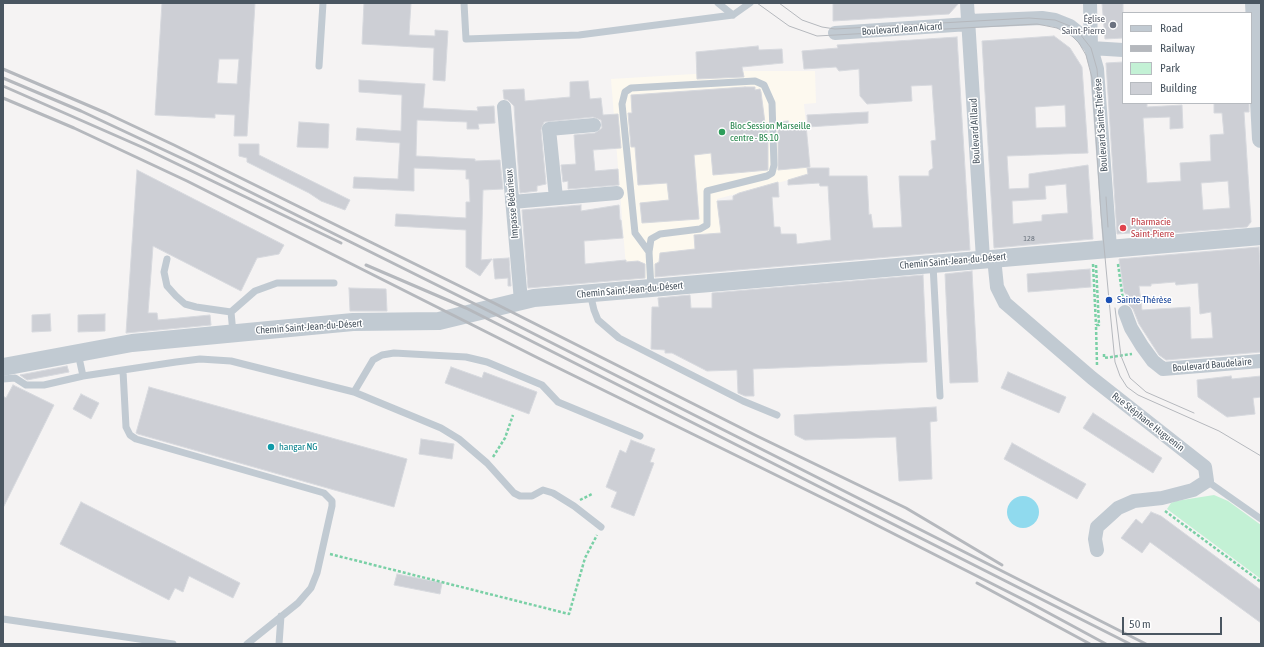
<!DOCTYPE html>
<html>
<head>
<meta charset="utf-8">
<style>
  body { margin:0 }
  #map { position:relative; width:1264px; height:647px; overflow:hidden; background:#f5f3f3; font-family:"Asap Condensed",sans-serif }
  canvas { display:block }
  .frame { position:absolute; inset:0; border:4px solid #4a5661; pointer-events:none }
  .legend { position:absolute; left:1122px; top:12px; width:130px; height:92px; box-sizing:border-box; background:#fff; border:1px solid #b7bbc0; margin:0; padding:5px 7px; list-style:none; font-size:12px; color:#4a5661 }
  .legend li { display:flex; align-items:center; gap:8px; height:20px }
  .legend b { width:20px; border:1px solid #b7bbc0 }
  .scale { position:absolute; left:1122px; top:617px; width:100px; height:18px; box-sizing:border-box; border:2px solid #4a5661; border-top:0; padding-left:5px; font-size:12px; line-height:14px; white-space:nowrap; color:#4a5661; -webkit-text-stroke:3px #fff; paint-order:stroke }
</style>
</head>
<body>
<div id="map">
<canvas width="1264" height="647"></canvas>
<div class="frame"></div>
<ul class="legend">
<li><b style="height:5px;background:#c1cad2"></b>Road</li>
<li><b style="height:5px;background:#b5b8bd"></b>Railway</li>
<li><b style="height:11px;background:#c3f1d5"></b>Park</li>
<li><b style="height:11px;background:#cdcfd5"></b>Building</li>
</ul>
<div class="scale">50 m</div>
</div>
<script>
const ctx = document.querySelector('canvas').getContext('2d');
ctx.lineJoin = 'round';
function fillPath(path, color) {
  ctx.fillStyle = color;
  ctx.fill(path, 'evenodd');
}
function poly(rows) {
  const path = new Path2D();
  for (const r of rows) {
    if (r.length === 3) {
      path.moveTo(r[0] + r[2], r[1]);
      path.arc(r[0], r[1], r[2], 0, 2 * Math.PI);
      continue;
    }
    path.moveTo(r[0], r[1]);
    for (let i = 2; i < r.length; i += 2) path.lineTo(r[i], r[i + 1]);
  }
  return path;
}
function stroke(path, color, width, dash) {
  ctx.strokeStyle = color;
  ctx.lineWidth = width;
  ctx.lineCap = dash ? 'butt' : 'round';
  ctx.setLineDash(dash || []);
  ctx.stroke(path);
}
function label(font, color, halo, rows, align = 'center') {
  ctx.font = font + ' "Asap Condensed",sans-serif';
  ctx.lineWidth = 3;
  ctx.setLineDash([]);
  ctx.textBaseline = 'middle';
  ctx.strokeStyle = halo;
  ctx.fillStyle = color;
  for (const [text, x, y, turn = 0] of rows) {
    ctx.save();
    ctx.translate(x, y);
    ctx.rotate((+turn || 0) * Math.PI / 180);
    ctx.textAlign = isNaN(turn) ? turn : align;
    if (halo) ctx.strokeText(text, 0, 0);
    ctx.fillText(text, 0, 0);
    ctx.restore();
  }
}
const commercial = poly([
  [744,71,815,71,816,103,804,104,811,174,717,199,727,271,627,280,611,79]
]);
const green = poly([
  [1214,495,1228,501,1261,525,1261,579,1167,509,1171,503,1176,501]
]);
const water = poly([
  [1023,512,16]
]);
const building = poly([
  [162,3,255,3,247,136,234,136,235,115,215,114,215,118,155,115,162,3],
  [219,59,239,59,237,84,217,83,219,59],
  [364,3,411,3,409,35,435,36,435,30,448,31,445,81,433,80,434,48,362,44,364,3],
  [833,3,959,3,949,14,833,21,833,3],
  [1102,3,1123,3,1123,38,1105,39,1102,3],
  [1054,36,1070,48,1082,67,1088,153,1007,156,1009,189,1029,188,1029,174,1088,165,1093,239,994,248,982,41,1054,36],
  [1065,105,1066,127,1036,128,1035,107,1065,105],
  [1066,184,1068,213,1042,215,1042,221,1013,224,1012,201,1046,199,1045,186,1066,184],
  [957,37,970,250,655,277,655,264,659,262,660,253,695,249,694,235,721,233,717,201,733,200,733,196,739,193,778,182,779,197,772,197,774,227,780,227,781,234,796,234,797,244,831,240,828,186,820,186,819,183,788,185,788,180,808,174,807,168,829,168,829,176,867,176,869,215,871,214,873,228,902,227,899,176,929,176,929,171,933,168,931,141,936,140,932,85,911,86,912,101,867,104,860,96,859,69,839,71,836,67,804,69,802,51,838,48,837,45,957,37],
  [758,46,759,50,782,49,783,63,742,67,744,77,697,79,696,52,758,46],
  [1123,62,1123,103,1147,103,1147,107,1182,105,1183,128,1170,129,1170,117,1143,118,1147,183,1181,181,1180,163,1211,161,1210,135,1224,134,1222,113,1214,113,1214,103,1249,103,1249,112,1244,112,1251,222,1247,227,1159,234,1158,231,1117,234,1106,63,1123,62],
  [1228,181,1230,208,1203,210,1201,183,1228,181],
  [359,80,425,84,423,108,478,111,477,107,494,106,495,123,478,124,479,129,467,129,467,122,417,120,416,156,475,159,475,161,500,160,503,189,483,190,481,260,492,259,480,276,466,267,466,230,395,226,396,214,466,218,466,202,470,202,469,179,466,179,466,170,414,168,414,191,353,188,354,177,398,179,400,143,356,140,357,128,401,131,402,95,359,92,359,80],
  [588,81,590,99,601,98,603,115,618,114,621,148,593,150,595,171,618,169,619,185,568,189,568,181,563,182,561,165,576,164,574,135,595,133,602,128,601,120,593,117,544,122,541,130,546,184,537,186,537,191,520,193,514,106,508,100,504,99,503,90,524,89,525,101,570,97,570,82,588,81],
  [745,87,755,87,755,90,760,89,761,92,765,123,768,123,768,170,713,175,711,153,694,155,699,219,642,223,640,203,669,200,667,183,638,185,635,147,631,147,628,113,632,113,631,95,745,87],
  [868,112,868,123,808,127,807,115,868,112],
  [788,121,789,127,806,125,810,167,778,170,778,122,788,121],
  [299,122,329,124,328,148,297,147,299,122],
  [239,144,259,144,259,155,350,200,345,210,321,201,309,193,247,162,247,158,239,156,239,144],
  [137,170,284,245,279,254,257,258,241,291,153,246,148,313,157,313,158,320,210,315,211,325,126,333,137,170],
  [581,205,581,211,619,205,620,220,621,220,623,238,584,241,585,264,626,260,626,262,638,261,645,264,645,278,528,288,522,210,581,205],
  [1259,247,1261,284,1261,352,1166,360,1159,355,1139,324,1133,309,1128,304,1129,298,1124,292,1119,259,1259,247],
  [1175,282,1176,285,1198,283,1200,314,1211,312,1213,338,1191,339,1190,307,1142,310,1139,286,1151,286,1151,284,1175,282],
  [509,258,511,286,508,286,508,278,495,279,493,259,509,258],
  [1090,269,1091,287,1028,292,1027,274,1090,269],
  [972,271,978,382,950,383,945,274,972,271],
  [923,275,927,362,753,369,754,396,745,396,738,393,737,370,707,371,672,353,665,353,665,350,651,349,652,307,659,307,658,298,690,295,691,308,712,308,712,293,923,275],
  [349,288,386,289,387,311,350,311,349,288],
  [50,314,51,331,32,332,32,315,50,314],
  [105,314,105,331,78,332,78,315,105,314],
  [67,366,69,372,27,380,20,375,67,366],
  [451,367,482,378,484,372,537,392,529,414,445,383,451,367],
  [1008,372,1066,397,1059,413,1001,388,1008,372],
  [1231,376,1232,379,1261,376,1261,397,1253,398,1255,414,1227,417,1198,397,1197,380,1231,376],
  [13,385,54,405,3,508,3,396,6,398,13,385],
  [149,387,407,459,394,507,138,434,136,433,149,387],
  [81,394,99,403,91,419,73,409,81,394],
  [936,407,937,421,930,422,932,479,899,481,896,437,805,440,795,435,794,415,936,407],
  [1093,413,1162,458,1153,473,1083,428,1093,413],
  [421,439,454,444,452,459,419,454,421,439],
  [631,440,655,449,650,462,654,463,634,516,611,507,617,492,606,487,620,450,626,453,631,440],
  [1012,443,1086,484,1077,499,1004,459,1012,443],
  [81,502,240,583,233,598,189,576,183,592,175,588,169,600,60,544,81,502],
  [1151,512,1161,516,1261,590,1261,623,1150,542,1142,553,1121,538,1136,519,1142,524,1151,512],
  [397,574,442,583,440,594,394,585,397,574]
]);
const path = poly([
  [1093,264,1096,325],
  [1118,264,1123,300],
  [1096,265,1099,325,1096,325,1097,365],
  [1104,354,1104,358,1132,354],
  [493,457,505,438,513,415],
  [580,500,592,494],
  [1165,511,1261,582],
  [330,554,569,614,585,558,597,535]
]);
const service = poly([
  [464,3,466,39,579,35,733,15,750,3],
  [718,3,733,15],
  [319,66,323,3],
  [649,252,635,233,622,104,625,92,631,88,755,81,764,85,772,103,774,165,772,173,767,176,707,191,707,225,700,229,660,234,651,239,649,252,651,288],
  [167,259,164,272,167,286,176,296,185,304,196,307,231,312],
  [933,265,940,396],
  [590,293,594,310,598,320,619,338,743,401,777,415],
  [233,333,231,312,255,291,277,283,334,283],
  [78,353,83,376,176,362,200,359,231,361,354,392,441,428,459,439,487,463,514,493,520,496,532,496,543,490,553,493,574,506,601,527],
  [123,371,126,427,130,435,136,439,324,493,332,501,332,506,317,573,311,588,298,603,247,644],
  [3,379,15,378,26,385,44,385,83,376],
  [354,392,373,360,382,355,394,353,466,357,487,362,542,385,558,402,640,436],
  [1207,481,1261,519],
  [3,619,173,644],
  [279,644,281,616]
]);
const minor = poly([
  [967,3,983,259],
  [1090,3,1091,48,1097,69,1110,248],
  [969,21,1042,18,1055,20,1070,26,1080,34,1091,48],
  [835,33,969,24],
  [1091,48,1123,50],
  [504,107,521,301],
  [556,198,549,129,594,125],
  [512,202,617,193],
  [994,258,997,287,1005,303,1092,378,1205,467,1207,481,1193,490,1162,498,1134,501,1118,508,1097,527,1095,539,1097,550],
  [1125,312,1131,328,1142,346,1153,361,1163,369,1261,361]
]);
const tertiary = poly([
  [1254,3,1261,139],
  [3,367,132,343,353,322,439,321,534,298,1261,236]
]);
const tram = poly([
  [757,3,789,26,817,36,1037,24,1057,28,1072,36,1079,43,1086,55,1092,78,1101,214,1109,300,1115,362,1120,376,1127,387,1138,395,1219,431,1261,456],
  [779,3,802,20,822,27,835,29,1029,18,1055,20,1070,26,1080,34,1091,48,1097,69,1100,103],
  [1106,197,1108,227],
  [1115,308,1121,356,1130,378,1146,392,1194,413]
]);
const rail = poly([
  [3,69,106,113,174,145,494,303,757,436,906,508,1002,565],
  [3,78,81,111,196,165,483,308,1146,644],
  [3,86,144,148,341,243],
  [3,98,74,128,187,181,538,358,843,508,1032,604,1106,644],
  [366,265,466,308,1130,644],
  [977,583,1090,644]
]);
const markers = [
  [1113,25,4,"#6b7280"],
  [722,132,4,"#2e9e5b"],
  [1123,228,4,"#e0444e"],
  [1109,300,4,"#1a4fb4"],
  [271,447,4,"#0f9aa8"]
];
const numberNames = [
  ["128",1029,238]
];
const worshipNames = [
  ["Église",1105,19],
  ["Saint-Pierre",1105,31]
];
const streetNames = [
  ["Boulevard Jean Aicard",902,29,-4],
  ["Boulevard Sainte-Thérése",1101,125,-94],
  ["Boulevard Aillaud",975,131,-93],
  ["Impasse Bédarieux",512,204,-95],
  ["Chemin Saint-Jean-du-Désert",953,261,-5],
  ["Chemin Saint-Jean-du-Désert",630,290,-5],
  ["Chemin Saint-Jean-du-Désert",309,327,-4],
  ["Boulevard Baudelaire",1212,365,-5],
  ["Rue Stéphane Huguenin",1148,422,38]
];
const leisureNames = [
  ["Bloc Session Marseille",730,126],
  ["centre - BS.10",730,138]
];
const healthNames = [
  ["Pharmacie",1131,222],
  ["Saint-Pierre",1131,234]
];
const transitNames = [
  ["Sainte-Thérèse",1117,300]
];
const cultureNames = [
  ["hangar NG",279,447]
];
fillPath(commercial, '#fdf9ef');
fillPath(green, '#c3f1d5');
fillPath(water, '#90daee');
fillPath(building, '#cdcfd5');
stroke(building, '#d7d9de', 1);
stroke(path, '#7ad0a6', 2.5, [3, 2]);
stroke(service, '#c1cad2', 7);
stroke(minor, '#c1cad2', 14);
stroke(tertiary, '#c1cad2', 18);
stroke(tram, '#b5b8bd', 1);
stroke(rail, '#b5b8bd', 3);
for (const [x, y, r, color] of markers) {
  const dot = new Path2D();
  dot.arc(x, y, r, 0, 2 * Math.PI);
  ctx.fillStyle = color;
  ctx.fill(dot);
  stroke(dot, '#fff', 1.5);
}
label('8px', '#6b747e', null, numberNames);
label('10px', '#5b616d', '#fff', worshipNames, 'right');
label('10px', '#4a5661', '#fff', streetNames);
label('10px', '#27864d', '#fff', leisureNames, 'left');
label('10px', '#be3a42', '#fff', healthNames, 'left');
label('10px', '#164399', '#fff', transitNames, 'left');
label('10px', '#0d838f', '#fff', cultureNames, 'left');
</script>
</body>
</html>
